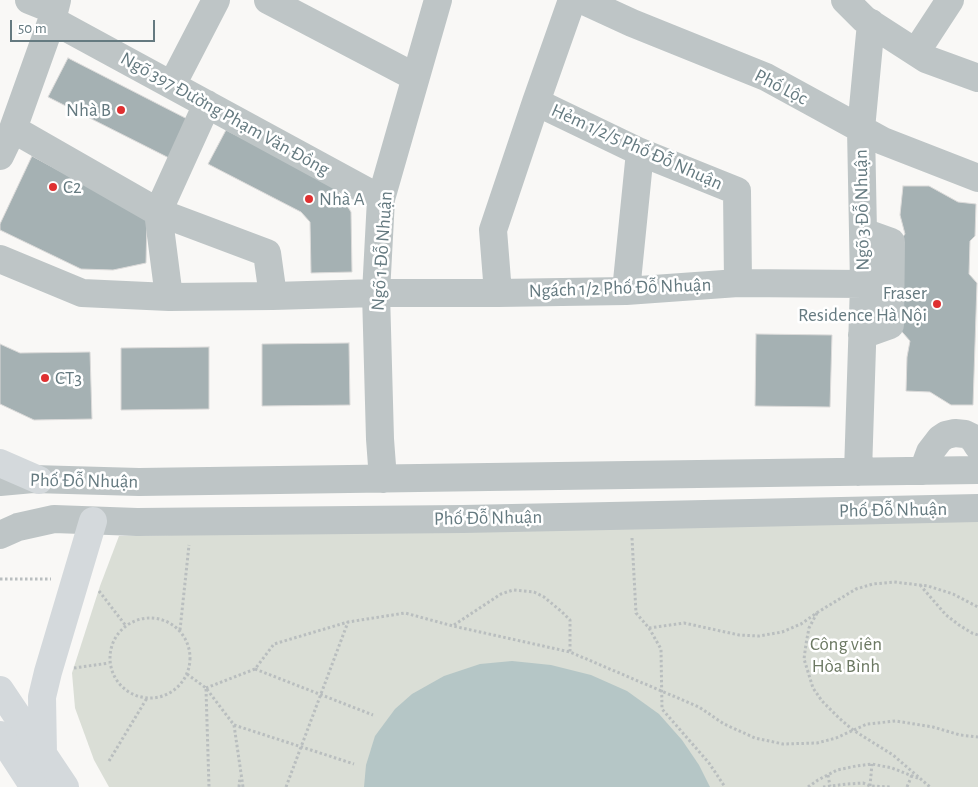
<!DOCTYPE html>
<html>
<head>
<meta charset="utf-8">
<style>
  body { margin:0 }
  #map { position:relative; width:978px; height:787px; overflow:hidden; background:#f9f8f6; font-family:"Alegreya Sans",sans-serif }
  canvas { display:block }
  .scale { position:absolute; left:10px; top:20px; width:145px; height:22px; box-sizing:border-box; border:2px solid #657a80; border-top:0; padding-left:6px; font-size:15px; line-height:18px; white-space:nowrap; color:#657a80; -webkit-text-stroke:4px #fff; paint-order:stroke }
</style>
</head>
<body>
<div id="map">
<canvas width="978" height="787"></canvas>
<div class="scale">50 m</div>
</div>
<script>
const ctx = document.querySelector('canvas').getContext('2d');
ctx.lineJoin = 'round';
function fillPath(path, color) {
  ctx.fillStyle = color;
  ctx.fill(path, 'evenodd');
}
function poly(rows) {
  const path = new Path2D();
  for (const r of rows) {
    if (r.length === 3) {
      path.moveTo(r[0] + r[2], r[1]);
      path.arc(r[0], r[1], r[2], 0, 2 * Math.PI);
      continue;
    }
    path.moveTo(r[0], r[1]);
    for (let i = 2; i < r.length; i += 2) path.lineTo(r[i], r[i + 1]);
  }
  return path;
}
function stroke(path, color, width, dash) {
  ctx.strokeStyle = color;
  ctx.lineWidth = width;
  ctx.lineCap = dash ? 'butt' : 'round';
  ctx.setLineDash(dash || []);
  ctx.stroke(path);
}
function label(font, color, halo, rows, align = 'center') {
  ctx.font = font + ' "Alegreya Sans",sans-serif';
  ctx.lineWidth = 5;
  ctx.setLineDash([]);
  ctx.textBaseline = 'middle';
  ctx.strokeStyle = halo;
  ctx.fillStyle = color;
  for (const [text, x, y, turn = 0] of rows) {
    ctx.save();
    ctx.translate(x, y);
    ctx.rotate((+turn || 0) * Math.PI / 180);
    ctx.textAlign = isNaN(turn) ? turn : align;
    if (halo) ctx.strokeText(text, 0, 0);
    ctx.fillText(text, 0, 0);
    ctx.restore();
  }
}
const green = poly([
  [978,520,978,787,109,787,94,760,75,708,72,673,100,586,119,536]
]);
const water = poly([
  [512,661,551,665,591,675,627,691,659,714,682,740,699,765,710,787,364,787,366,765,375,736,395,709,412,694,444,676,480,664]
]);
const building = poly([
  [68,58,195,123,175,161,48,97,68,58],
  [226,130,335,186,351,212,352,272,311,273,310,222,301,212,208,164,226,130],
  [32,156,147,218,146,263,113,270,81,269,0,230,0,224,32,156],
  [903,186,929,186,958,202,976,204,975,236,970,241,969,274,977,283,973,405,951,405,930,392,906,391,907,357,910,341,896,325,898,243,905,234,900,215,903,186],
  [756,334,832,335,830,407,755,406,756,334],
  [349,343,350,405,262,406,262,344,349,343],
  [0,344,20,353,90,352,92,419,34,420,0,404,0,344],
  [209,347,209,409,121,410,121,348,209,347]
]);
const path = poly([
  [632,538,636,613,649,628,661,649,662,709,709,763,725,787],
  [0,579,51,579],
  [920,585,946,615,959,625,972,633,978,635],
  [99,591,126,626],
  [817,613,809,628,806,644,804,659,813,688,822,701,839,718,853,730,893,755,930,787],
  [150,658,40],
  [454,625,501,594,513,590,534,592,544,597,562,612,570,620,570,652],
  [649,628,684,623,739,635,759,636,782,632,801,624,818,612,856,589,873,584,894,582,928,586,953,594,978,607],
  [180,630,189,545],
  [74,668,109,663],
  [255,669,373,715],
  [187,674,206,688,234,725,243,787],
  [206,688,255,669,274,644,348,622,405,613,453,626,570,652,699,707,724,724,755,738,783,744,817,743,836,738,867,724,896,721,933,727,960,735,978,737],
  [206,689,209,787],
  [234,725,354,764],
  [109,761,147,698],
  [828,775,830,786],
  [870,786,872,764],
  [239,787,240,777],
  [286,787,348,622],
  [808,787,818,780,837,770,856,766,872,764,892,768,920,779],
  [823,787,847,784,863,783,870,786,891,787],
  [907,787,912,775]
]);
const minor = poly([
  [29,0,54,10],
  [57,0,52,20,381,199],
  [268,0,415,77],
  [582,0,632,23,766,77,883,141,978,178],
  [845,0,864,19,926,59,978,78],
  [916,52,950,0],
  [172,85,216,0],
  [536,102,640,152,737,191,738,283],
  [13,129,158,212,267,253,273,296],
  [0,156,13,129,52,20],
  [0,259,82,293,169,297,273,296,376,293,498,293,626,291,738,283,864,284],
  [626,291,640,152],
  [498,293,493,230,536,102,572,0],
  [169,297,158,212,207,104],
  [862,335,890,325,891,242,863,232],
  [923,471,930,452,940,439,946,435,955,433,965,434,973,438,978,446],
  [858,472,864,284,861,129,871,23],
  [383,479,380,439,376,293,381,199,438,0],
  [0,482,33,479,139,482,978,470],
  [0,535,18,527,54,519,137,522,463,519,659,515,978,508]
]);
const major = poly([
  [0,463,39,480],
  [0,690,65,787],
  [43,754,42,697,48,672,93,521]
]);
const highway = poly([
  [0,735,34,787]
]);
const markers = [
  [121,110,5,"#df3031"],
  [53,187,5,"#df3031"],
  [309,199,5,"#df3031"],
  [937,304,5,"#df3031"],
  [45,378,5,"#df3031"]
];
const streetNames = [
  ["Phố Lộc",781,87,27],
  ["Ngõ 397 Đường Phạm Văn Đồng",225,114,29],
  ["Hẻm 1/2/5 Phố Đỗ Nhuận",637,147,24],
  ["Ngõ 3 Đỗ Nhuận",862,210,-91],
  ["Ngõ 1 Đỗ Nhuận",382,251,-86],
  ["Ngách 1/2 Phố Đỗ Nhuận",620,288,-2],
  ["Phố Đỗ Nhuận",84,481,1],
  ["Phố Đỗ Nhuận",893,510,-1],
  ["Phố Đỗ Nhuận",488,518,-1]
];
const poiNames = [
  ["Nhà B",111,110,"right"],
  ["C2",63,187],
  ["Nhà A",319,199],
  ["Fraser",927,293,"right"],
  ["Residence Hà Nội",927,315,"right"],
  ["CT3",55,378]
];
const parkNames = [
  ["Công viên",846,644],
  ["Hòa Bình",846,666]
];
fillPath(green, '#daded6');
fillPath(water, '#b5c6c6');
fillPath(building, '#a5b1b3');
stroke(building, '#dbdad9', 1);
stroke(path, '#b9bebf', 3, [2.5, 2.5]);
stroke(minor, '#bec5c6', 28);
stroke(major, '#d4d9dc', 28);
stroke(highway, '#d4d9dc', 28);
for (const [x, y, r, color] of markers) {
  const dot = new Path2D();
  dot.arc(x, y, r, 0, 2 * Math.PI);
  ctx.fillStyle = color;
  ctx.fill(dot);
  stroke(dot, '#fff', 2);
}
label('19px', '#657a80', '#fff', streetNames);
label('19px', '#657a80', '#fff', poiNames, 'left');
label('19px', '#6c7963', '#fff', parkNames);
</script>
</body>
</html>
